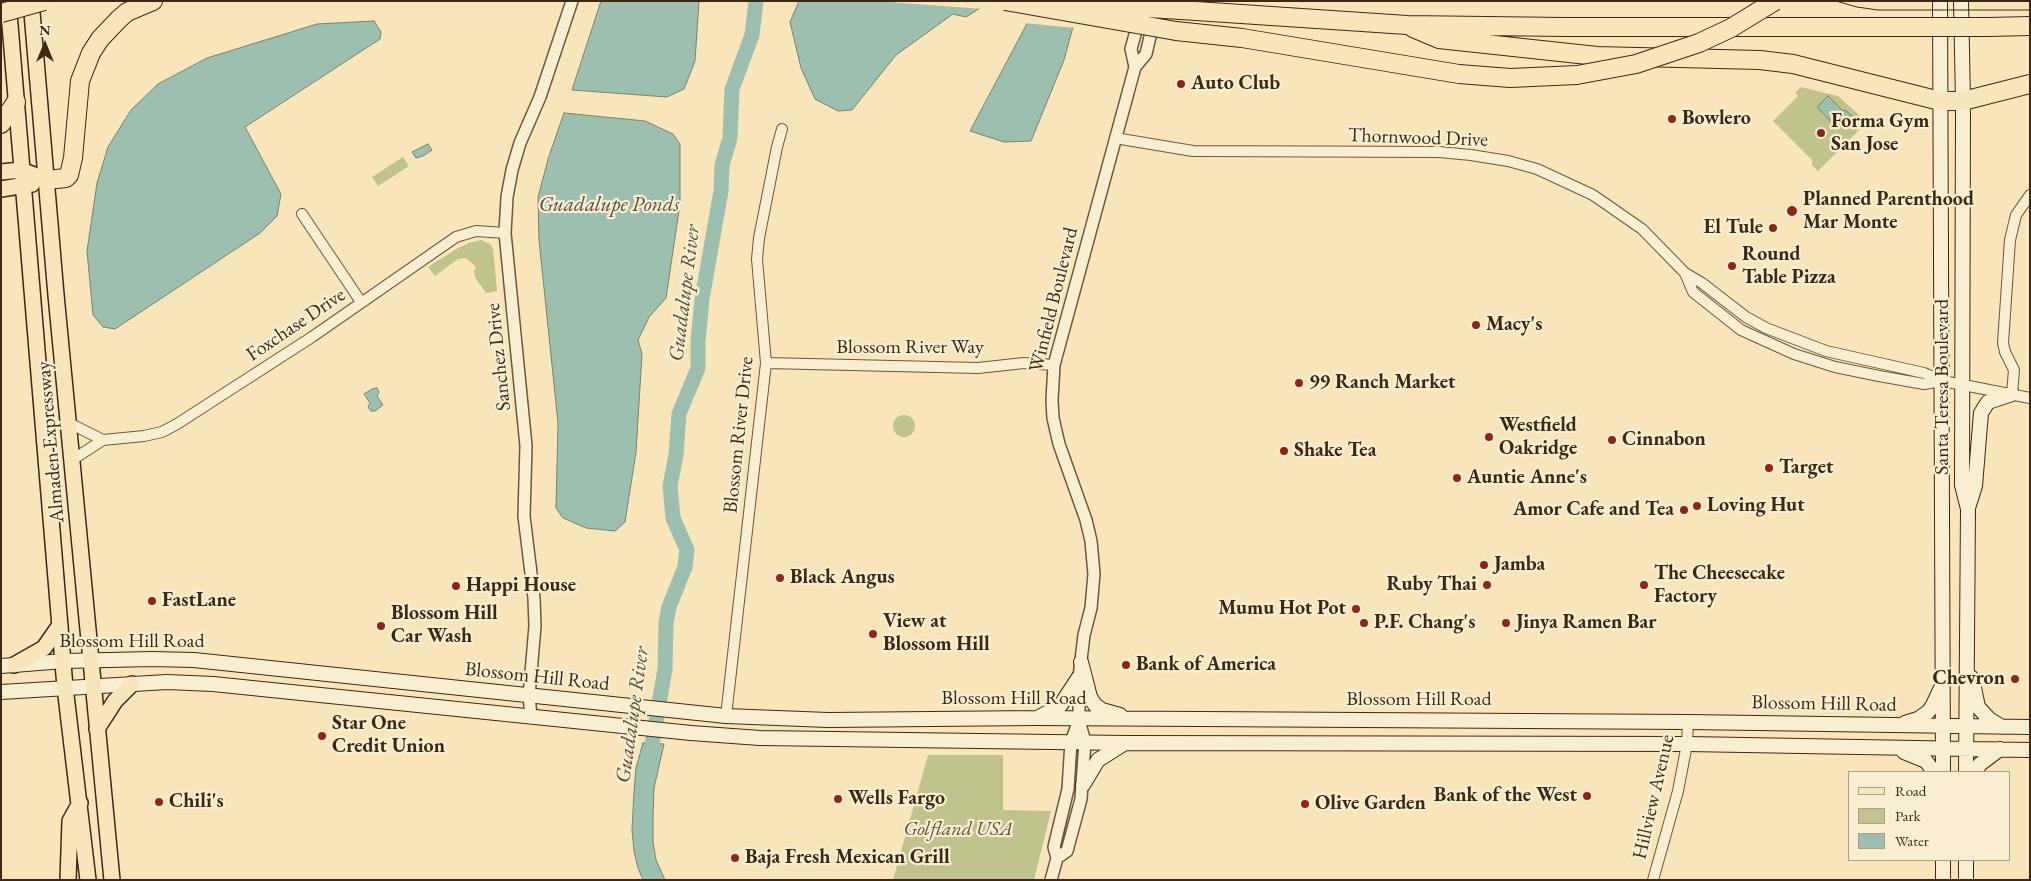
<!DOCTYPE html>
<html>
<head>
<meta charset="utf-8">
<style>
  body { margin:0 }
  #map { position:relative; width:2031px; height:881px; overflow:hidden; background:#f8e5ba; font-family:"EB Garamond",serif }
  canvas { display:block }
  .frame { position:absolute; inset:0; border:2px solid #3e2815; pointer-events:none }
  .legend { position:absolute; left:1848px; top:771px; width:162px; height:90px; box-sizing:border-box; background:#faeed2; border:1px solid #af9f86; margin:0; padding:6px 9px; list-style:none; font-size:15px; color:#3e2815 }
  .legend li { display:flex; align-items:center; gap:10px; height:25px }
  .legend b { width:25px; border:1px solid #af9f86 }
  .north { position:absolute; left:20px; top:20px; width:50px; height:50px; -webkit-text-stroke:4px #faeed2; paint-order:stroke; rotate:0deg; font-size:14px; font-weight:700; line-height:20px; text-align:center; color:#3e2815 }
  .north::after { content:''; display:block; margin:auto; width:18px; height:22px; background:#3e2815; clip-path:polygon(50% 0,100% 100%,50% 72%,0 100%) }
</style>
</head>
<body>
<div id="map">
<canvas width="2031" height="881"></canvas>
<div class="frame"></div>
<ul class="legend">
<li><b style="height:6px;background:#f8e5ba"></b>Road</li>
<li><b style="height:14px;background:#c1c38d"></b>Park</li>
<li><b style="height:14px;background:#9dbfaf"></b>Water</li>
</ul>
<div class="north">N</div>
</div>
<script>
const ctx = document.querySelector('canvas').getContext('2d');
ctx.lineJoin = 'round';
function fillPath(path, color) {
  ctx.fillStyle = color;
  ctx.fill(path, 'evenodd');
}
function poly(rows) {
  const path = new Path2D();
  for (const r of rows) {
    if (r.length === 3) {
      path.moveTo(r[0] + r[2], r[1]);
      path.arc(r[0], r[1], r[2], 0, 2 * Math.PI);
      continue;
    }
    path.moveTo(r[0], r[1]);
    for (let i = 2; i < r.length; i += 2) path.lineTo(r[i], r[i + 1]);
  }
  return path;
}
function stroke(path, color, width, dash) {
  ctx.strokeStyle = color;
  ctx.lineWidth = width;
  ctx.lineCap = dash ? 'butt' : 'round';
  ctx.setLineDash(dash || []);
  ctx.stroke(path);
}
function label(font, color, halo, rows, align = 'center') {
  ctx.font = font + ' "EB Garamond",serif';
  ctx.lineWidth = 4.5;
  ctx.setLineDash([]);
  ctx.textBaseline = 'middle';
  ctx.strokeStyle = halo;
  ctx.fillStyle = color;
  for (const [text, x, y, turn = 0] of rows) {
    ctx.save();
    ctx.translate(x, y);
    ctx.rotate((+turn || 0) * Math.PI / 180);
    ctx.textAlign = isNaN(turn) ? turn : align;
    if (halo) ctx.strokeText(text, 0, 0);
    ctx.fillText(text, 0, 0);
    ctx.restore();
  }
}
const green = poly([
  [1801,87,1838,96,1867,122,1818,171,1812,165,1812,160,1773,121,1798,96,1795,93],
  [403,157,409,166,378,186,372,177],
  [481,240,490,244,493,249,497,291,486,293,476,279,474,272,476,267,466,258,458,259,435,276,428,267,458,248,469,243],
  [904,426,11],
  [928,755,1003,755,1003,810,1051,811,1034,880,893,880]
]);
const water = poly([
  [601,1,699,1,695,61,684,89,667,97,572,90,601,1],
  [799,1,991,1,966,17,953,14,896,55,852,110,838,111,815,99,801,68,790,22,799,1],
  [1080,1,1064,60,1031,141,1004,142,970,131,1031,16,1080,1],
  [374,21,381,32,380,39,245,127,281,194,277,216,260,233,115,329,103,327,93,315,87,251,97,183,108,147,131,110,158,84,207,58,317,24,374,21],
  [1828,96,1843,111,1845,110,1851,115,1837,128,1817,107,1828,96],
  [564,113,645,121,673,134,680,144,680,204,666,298,649,317,638,340,642,354,636,452,625,522,615,531,586,528,563,518,556,508,558,423,539,240,538,197,549,156,564,113],
  [428,144,432,150,423,156,416,158,412,152,428,144],
  [377,388,379,392,377,396,383,405,375,411,371,411,368,407,370,403,364,394,372,389,377,388],
  [643,743,664,744,654,788,653,817,653,842,656,860,665,880,643,880,638,868,634,851,632,830,634,792,636,768,643,743]
]);
const pier = poly([
  [875,1,994,1,983,9],
  [1032,1,1082,1,1075,28,1024,23]
]);
const river = poly([
  [649,762,665,669,666,623,669,607,685,567,687,550,673,518,670,486,676,455,679,414,698,368,698,341,702,299,721,191,722,165,730,138,732,89,752,35,756,1]
]);
const minor = poly([
  [1115,138,1193,151,1439,152,1471,155,1508,161,1537,169,1593,195,1642,229,1685,273,1702,283,1746,317,1766,328,1826,351,1924,373,1943,381,2030,398],
  [302,214,361,302],
  [1685,273,1693,292,1741,330,1794,354,1835,367,1879,376,1924,384,1942,381],
  [766,363,978,368,1024,363,1054,365],
  [2012,394,2014,370,2005,352,2003,343,2010,240,2016,215,2030,195],
  [69,423,103,440],
  [72,460,103,440,144,436,162,432,177,424,312,337,456,237,476,231,505,233],
  [726,716,766,363,757,259,759,238,777,147,782,129],
  [1653,880,1678,791,1687,744,1688,722]
]);
const tertiary = poly([
  [1135,67,1131,49,1139,20],
  [531,716,529,696,535,626,534,598,524,516,526,446,505,233,507,197,512,170,520,143,540,97,572,1],
  [1057,858,1067,851,1081,799,1085,742,1079,720,1079,677,1084,635,1091,608,1094,574,1091,541,1086,520,1059,444,1053,418,1052,400,1054,365,1135,67,1146,54,1158,2],
  [1051,880,1057,858,1054,847,1068,789,1071,742,1079,720]
]);
const secondary = poly([
  [1940,1,1943,772],
  [1961,1,1963,101,1962,485,1968,509,1966,772],
  [1968,508,1975,486,1981,413,1988,402,2012,394],
  [1081,662,1090,697,1095,705,1102,710,1120,715],
  [1,666,64,661,152,659,194,660,726,716,828,720,1036,718,1688,722,2030,727],
  [1972,678,1978,707,1989,719,2002,727],
  [1,692,167,682,213,684,691,733,760,738,1125,743,1687,744,2030,750],
  [1039,717,1060,706,1079,677],
  [1905,723,1918,719,1928,712,1932,707,1941,688],
  [1904,752,1926,761,1934,772],
  [1975,772,1980,764,2000,749],
  [1083,785,1098,760,1125,743],
  [1966,860,1966,880],
  [1943,880,1943,860]
]);
const primary = poly([
  [8,1,65,687,88,880],
  [31,1,56,295,112,880],
  [1,172,21,170,47,180],
  [1,189,32,184],
  [14,665,44,648,60,625],
  [97,729,115,701,132,684],
  [68,880,70,821,80,803]
]);
const motorway = poly([
  [1181,10,1407,25,1565,27,1919,27],
  [1988,27,2030,26],
  [1413,28,1439,39,1597,56,1760,60,1793,64,1940,101,1963,101,2030,84],
  [1176,31,1242,38,1459,74],
  [1,124,16,102],
  [47,180,66,178,69,175,73,158,80,81,91,53,100,39,119,19,127,12,153,1]
]);
const tram = poly([
  [1836,1,1857,7,1878,10,2030,10]
]);
const motorwayBridge = poly([
  [1005,1,1176,31],
  [1068,3,1181,10],
  [1,13,44,1],
  [1919,27,1988,27],
  [1459,74,1510,78,1577,75,1636,64,1699,43,1731,28,1775,1]
]);
const markers = [
  [1181,84,5,"#8f2418"],
  [1672,119,5,"#8f2418"],
  [1821,133,5,"#8f2418"],
  [1792,211,6,"#8f2418"],
  [1773,228,5,"#8f2418"],
  [1732,266,5,"#8f2418"],
  [1476,325,5,"#8f2418"],
  [1299,383,5,"#8f2418"],
  [1489,437,5,"#8f2418"],
  [1612,440,5,"#8f2418"],
  [1284,451,5,"#8f2418"],
  [1769,468,5,"#8f2418"],
  [1457,478,5,"#8f2418"],
  [1697,506,5,"#8f2418"],
  [1684,510,5,"#8f2418"],
  [1484,565,5,"#8f2418"],
  [780,578,5,"#8f2418"],
  [1487,585,5,"#8f2418"],
  [1644,585,5,"#8f2418"],
  [456,586,5,"#8f2418"],
  [152,601,5,"#8f2418"],
  [1356,609,5,"#8f2418"],
  [1364,623,5,"#8f2418"],
  [1506,623,5,"#8f2418"],
  [381,626,5,"#8f2418"],
  [873,634,5,"#8f2418"],
  [1126,665,5,"#8f2418"],
  [2015,679,5,"#8f2418"],
  [322,736,5,"#8f2418"],
  [1587,796,5,"#8f2418"],
  [838,799,5,"#8f2418"],
  [159,802,5,"#8f2418"],
  [1305,804,5,"#8f2418"],
  [735,858,5,"#8f2418"]
];
const poiNames = [
  ["Auto Club",1191,84],
  ["Bowlero",1682,119],
  ["Forma Gym",1831,122],
  ["San Jose",1831,145],
  ["Planned Parenthood",1803,200],
  ["Mar Monte",1803,223],
  ["El Tule",1763,228,"right"],
  ["Round",1742,255],
  ["Table Pizza",1742,278],
  ["Macy's",1486,325],
  ["99 Ranch Market",1309,383],
  ["Westfield",1499,426],
  ["Oakridge",1499,449],
  ["Cinnabon",1622,440],
  ["Shake Tea",1294,451],
  ["Target",1779,468],
  ["Auntie Anne's",1467,478],
  ["Loving Hut",1707,506],
  ["Amor Cafe and Tea",1674,510,"right"],
  ["Jamba",1494,565],
  ["The Cheesecake",1654,574],
  ["Factory",1654,597],
  ["Black Angus",790,578],
  ["Ruby Thai",1477,585,"right"],
  ["Happi House",466,586],
  ["FastLane",162,601],
  ["Mumu Hot Pot",1346,609,"right"],
  ["Blossom Hill",391,614],
  ["Car Wash",391,637],
  ["View at",883,622],
  ["Blossom Hill",883,645],
  ["P.F. Chang's",1374,623],
  ["Jinya Ramen Bar",1516,623],
  ["Bank of America",1136,665],
  ["Chevron",2005,679,"right"],
  ["Star One",332,724],
  ["Credit Union",332,747],
  ["Bank of the West",1577,796,"right"],
  ["Wells Fargo",848,799],
  ["Chili's",169,802],
  ["Olive Garden",1315,804],
  ["Baja Fresh Mexican Grill",745,858]
];
const streetNames = [
  ["Thornwood Drive",1418,138,2],
  ["Winfield Boulevard",1054,300,-76],
  ["Foxchase Drive",296,325,-34],
  ["Blossom River Way",910,348],
  ["Sanchez Drive",499,357,-96],
  ["Santa Teresa Boulevard",1943,387,-90],
  ["Blossom River Drive",739,435,-84],
  ["Almaden Expressway",51,442,-95],
  ["Blossom Hill Road",132,642],
  ["Blossom Hill Road",537,677,6],
  ["Blossom Hill Road",1014,699],
  ["Blossom Hill Road",1419,700],
  ["Blossom Hill Road",1824,704,1],
  ["Hillview Avenue",1654,797,-77]
];
const parkNames = [
  ["Golfland USA",958,830]
];
const waterNames = [
  ["Guadalupe Ponds",609,205],
  ["Guadalupe River",685,293,-83],
  ["Guadalupe River",633,715,-82]
];
fillPath(green, '#c1c38d');
fillPath(water, '#9dbfaf');
stroke(water, '#778371', 1);
fillPath(pier, '#f8e5ba');
stroke(river, '#9dbfaf', 15);
stroke(minor, '#6c573e', 12);
stroke(tertiary, '#6c573e', 14);
stroke(secondary, '#3e2815', 16);
stroke(primary, '#3e2815', 18);
stroke(motorway, '#3e2815', 20);
stroke(minor, '#faeed2', 10);
stroke(tertiary, '#faeed2', 11);
stroke(secondary, '#faeed2', 14);
stroke(primary, '#f8e5ba', 15);
stroke(motorway, '#f8e5ba', 18);
stroke(tram, '#3e2815', 1);
stroke(motorwayBridge, '#3e2815', 20, []);
stroke(motorwayBridge, '#f8e5ba', 18);
for (const [x, y, r, color] of markers) {
  const dot = new Path2D();
  dot.arc(x, y, r, 0, 2 * Math.PI);
  ctx.fillStyle = color;
  ctx.fill(dot);
  stroke(dot, '#faeed2', 2);
}
label('bold 20px', '#3e2815', '#faeed2', poiNames, 'left');
label('20px', '#3e2815', '#faeed2', streetNames);
label('italic 20px', '#5f4f33', '#faeed2', parkNames);
label('italic 21px', '#564e3c', '#faeed2', waterNames);
</script>
</body>
</html>
